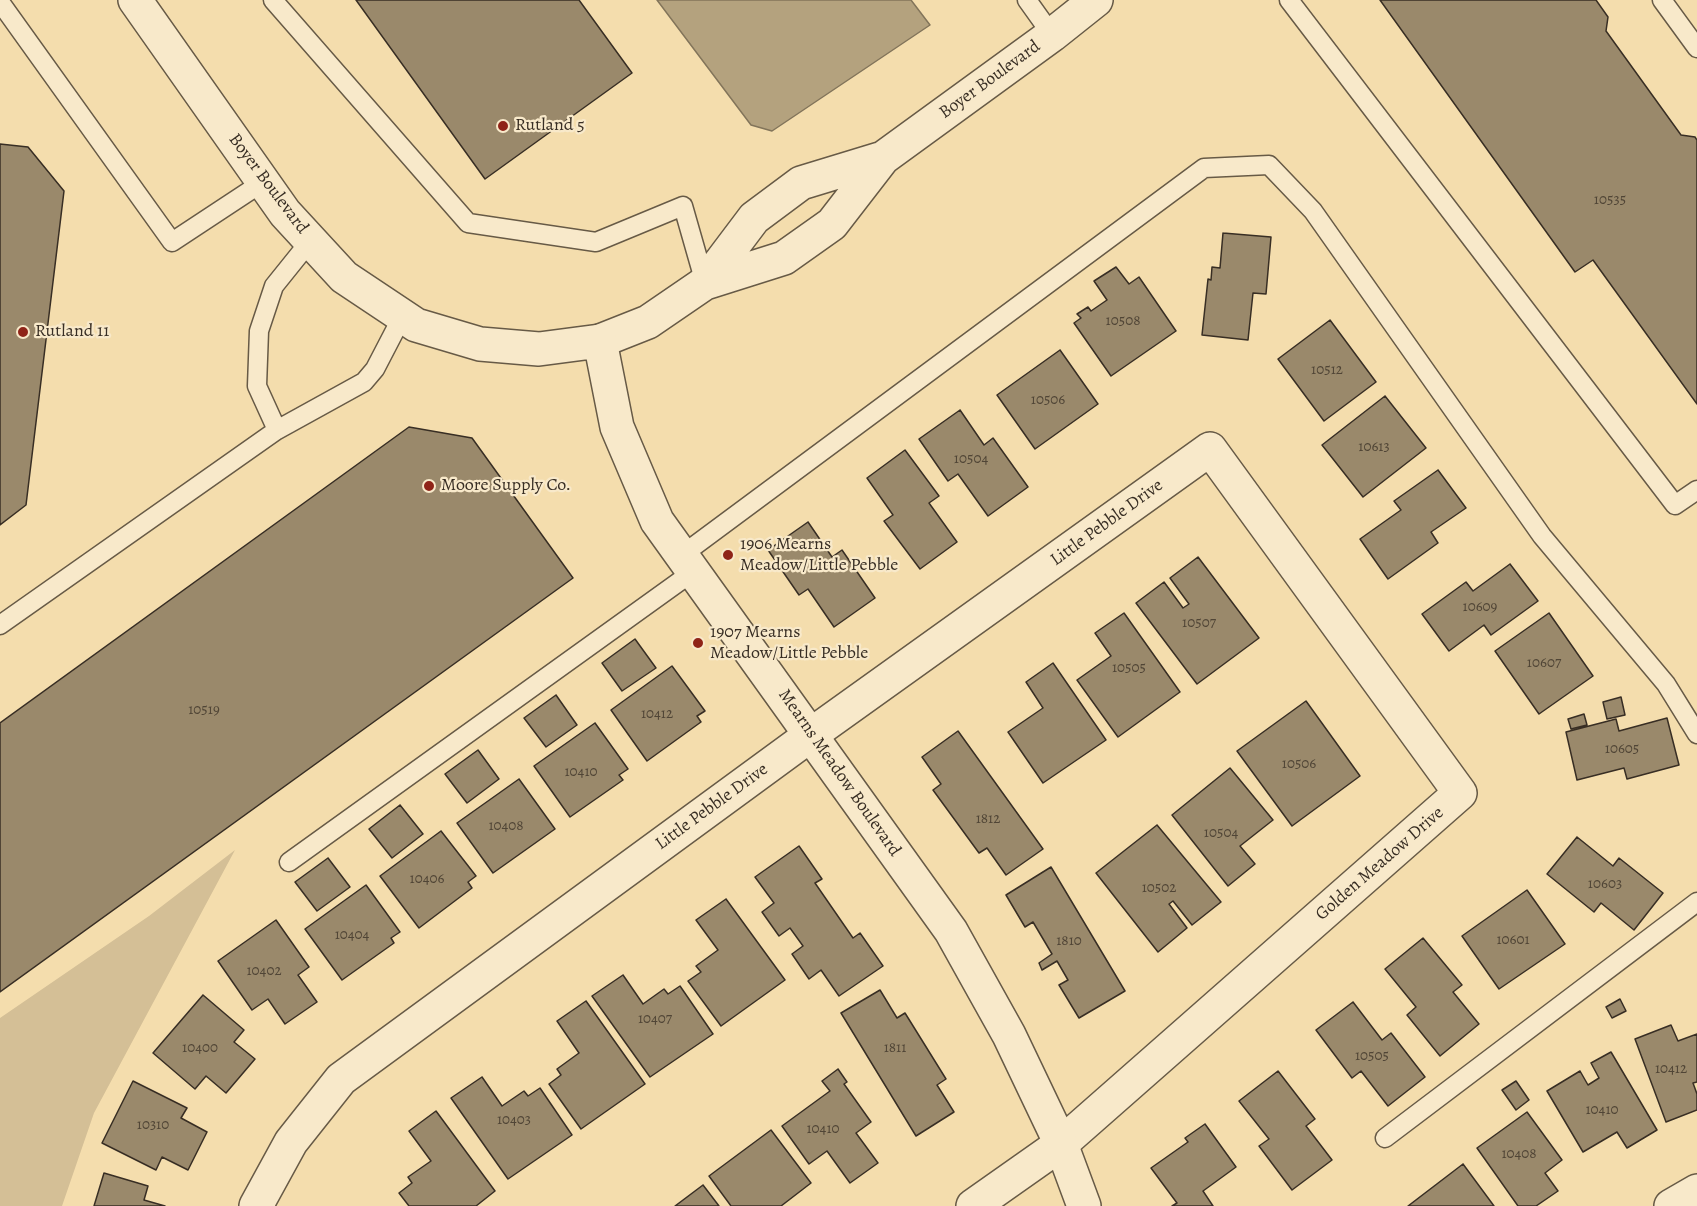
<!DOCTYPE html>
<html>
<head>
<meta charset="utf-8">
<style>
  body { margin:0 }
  canvas { display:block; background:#f4ddad }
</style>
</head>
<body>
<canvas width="1697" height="1206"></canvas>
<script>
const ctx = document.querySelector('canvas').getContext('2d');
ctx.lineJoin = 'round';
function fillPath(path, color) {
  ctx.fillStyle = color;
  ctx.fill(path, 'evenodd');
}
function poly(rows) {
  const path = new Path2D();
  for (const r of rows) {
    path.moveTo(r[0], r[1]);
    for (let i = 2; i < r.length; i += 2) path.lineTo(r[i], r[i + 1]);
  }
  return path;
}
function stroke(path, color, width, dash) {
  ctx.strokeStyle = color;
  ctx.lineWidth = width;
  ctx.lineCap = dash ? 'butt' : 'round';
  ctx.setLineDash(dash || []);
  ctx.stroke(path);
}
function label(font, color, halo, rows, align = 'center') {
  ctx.font = font + ' Alegreya,serif';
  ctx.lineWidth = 4.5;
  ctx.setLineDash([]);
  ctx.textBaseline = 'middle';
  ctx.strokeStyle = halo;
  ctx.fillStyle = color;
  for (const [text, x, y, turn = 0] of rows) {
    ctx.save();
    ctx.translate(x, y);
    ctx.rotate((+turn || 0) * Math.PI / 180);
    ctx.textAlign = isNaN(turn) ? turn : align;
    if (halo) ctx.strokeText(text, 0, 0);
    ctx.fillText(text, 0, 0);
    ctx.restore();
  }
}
const green = poly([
  [235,850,94,1113,62,1206,0,1206,0,1018,149,916]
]);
const water = poly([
  [657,0,911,0,930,25,772,131,751,125,657,0]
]);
const building = poly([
  [356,0,579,0,632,73,485,179,356,0],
  [1380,0,1596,0,1608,17,1606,31,1681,135,1695,137,1697,140,1697,404,1593,260,1575,272,1380,0],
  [0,144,28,147,64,191,26,505,0,525,0,144],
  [1223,233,1271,237,1266,294,1253,293,1248,340,1202,335,1208,279,1211,280,1212,267,1220,268,1223,233],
  [1116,267,1129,284,1139,277,1176,331,1111,376,1074,323,1081,318,1077,314,1088,307,1091,311,1107,300,1094,281,1116,267],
  [1330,320,1376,382,1324,421,1278,359,1330,320],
  [1060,350,1098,404,1035,449,997,395,1060,350],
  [1385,396,1426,448,1363,497,1322,445,1385,396],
  [960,410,984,445,993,438,1028,487,988,516,958,474,948,481,919,439,960,410],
  [409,427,472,438,573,578,0,992,0,723,409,427],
  [905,450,939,496,929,503,957,542,920,569,884,521,893,515,867,478,905,450],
  [1438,470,1466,508,1431,532,1438,543,1388,579,1360,539,1401,510,1394,501,1438,470],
  [808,522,832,557,842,550,875,598,834,627,808,589,799,595,768,550,808,522],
  [1198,557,1259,638,1197,684,1136,603,1164,582,1183,608,1189,604,1170,578,1198,557],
  [1510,564,1538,601,1491,635,1484,625,1449,651,1422,614,1466,582,1473,591,1510,564],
  [1124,613,1180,692,1118,737,1077,680,1111,656,1095,633,1124,613],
  [1549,613,1593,676,1539,714,1495,651,1549,613],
  [635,639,656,668,622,691,602,663,635,639],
  [1053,663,1106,740,1043,783,1008,732,1043,708,1026,682,1053,663],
  [672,666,705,711,697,716,701,722,647,761,611,710,672,666],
  [556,695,577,725,546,747,524,718,556,695],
  [1621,697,1625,715,1607,719,1603,702,1621,697],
  [1306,701,1360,776,1292,826,1237,751,1306,701],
  [1584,714,1587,725,1571,729,1568,719,1584,714],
  [1667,718,1679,765,1627,779,1624,768,1577,780,1566,732,1616,719,1619,731,1667,718],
  [595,723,628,769,619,775,623,780,570,817,534,766,595,723],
  [958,731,1043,849,1006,875,987,848,979,853,933,790,941,784,922,757,958,731],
  [478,750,499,779,467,803,445,774,478,750],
  [1230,768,1273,820,1240,846,1255,864,1228,886,1172,815,1230,768],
  [519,779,555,829,493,873,457,823,519,779],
  [400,805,423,834,392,858,369,829,400,805],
  [1157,825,1221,902,1192,925,1173,901,1169,904,1187,928,1158,952,1096,873,1157,825],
  [441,831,476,876,468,882,472,888,419,928,380,876,441,831],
  [1577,837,1613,866,1619,858,1663,893,1634,930,1601,903,1594,912,1547,874,1577,837],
  [799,846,822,879,815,883,853,938,860,933,883,966,839,996,821,970,809,979,792,954,803,946,790,928,779,936,762,912,774,903,755,877,799,846],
  [328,858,350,887,317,911,295,882,328,858],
  [1051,867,1125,991,1079,1018,1059,985,1068,980,1057,961,1042,970,1039,963,1052,954,1033,922,1025,927,1006,895,1051,867],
  [366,885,400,932,391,938,394,943,342,980,305,929,366,885],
  [1527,890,1565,944,1499,989,1462,936,1527,890],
  [726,899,785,980,721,1026,688,981,701,972,696,966,718,950,696,920,726,899],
  [276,920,309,967,298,975,317,1002,285,1024,268,999,252,1010,218,961,276,920],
  [1423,938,1462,985,1453,992,1479,1024,1440,1056,1407,1015,1416,1007,1385,969,1423,938],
  [623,975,643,1004,664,989,668,994,680,986,713,1034,650,1077,592,996,623,975],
  [880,990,897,1018,905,1013,946,1079,937,1085,954,1112,916,1136,841,1013,880,990],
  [203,995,244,1030,234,1042,255,1059,226,1093,206,1076,195,1089,153,1053,203,995],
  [1620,999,1626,1011,1612,1018,1606,1007,1620,999],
  [586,1001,645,1084,581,1129,549,1084,561,1075,557,1069,579,1053,557,1021,586,1001],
  [1353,1002,1382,1040,1391,1033,1425,1077,1388,1106,1361,1071,1352,1078,1316,1030,1353,1002],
  [1671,1025,1678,1041,1697,1034,1697,1082,1693,1083,1697,1094,1697,1110,1666,1122,1635,1039,1671,1025],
  [1611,1052,1657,1130,1627,1148,1617,1132,1583,1152,1547,1091,1580,1071,1588,1085,1599,1078,1591,1063,1611,1052],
  [838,1069,847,1082,844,1084,871,1122,856,1133,878,1163,850,1183,827,1151,809,1164,782,1126,830,1091,822,1081,838,1069],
  [1278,1071,1315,1119,1306,1126,1332,1160,1292,1190,1259,1146,1269,1139,1239,1101,1278,1071],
  [482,1077,502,1106,524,1091,528,1096,540,1088,572,1135,508,1179,451,1098,482,1077],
  [133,1081,187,1108,181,1118,207,1132,188,1170,162,1157,156,1170,102,1143,133,1081],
  [1516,1081,1529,1100,1516,1110,1502,1090,1516,1081],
  [436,1111,495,1191,476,1206,409,1206,399,1193,412,1183,408,1177,431,1161,409,1131,436,1111],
  [1527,1112,1562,1160,1545,1173,1558,1191,1536,1206,1518,1206,1477,1148,1527,1112],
  [1205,1124,1236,1167,1203,1191,1213,1206,1172,1206,1177,1203,1151,1168,1188,1142,1185,1138,1205,1124],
  [771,1130,811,1183,781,1206,731,1206,709,1176,771,1130],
  [1463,1164,1494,1206,1408,1206,1463,1164],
  [104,1173,148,1186,144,1200,165,1206,94,1206,104,1173],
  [703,1185,719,1206,675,1206,703,1185]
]);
const service = poly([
  [273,0,468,223,596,242,683,206,705,283],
  [1027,0,1052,35],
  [1289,0,1675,505,1697,490],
  [1662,0,1697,48],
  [0,2,172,242,263,182],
  [311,240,274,286,259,331,257,386,277,430,364,382,375,369,402,317],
  [682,555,1204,168,1269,165,1313,211,1542,536,1666,684,1697,734],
  [0,625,277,430],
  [289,862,694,571],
  [1385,1138,1697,902]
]);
const minor = poly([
  [705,283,754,218,801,183,883,158],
  [600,341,648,322,705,283,784,258,832,224,883,158,1052,35,1096,0],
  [256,1206,291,1142,341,1079,812,734,1210,449,1460,793,1061,1144,973,1206],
  [1671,1206,1697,1191]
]);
const tertiary = poly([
  [135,0,285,213,344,277,416,325,480,344,539,349,600,341,617,427,657,521,951,931,1009,1035,1061,1144,1084,1206]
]);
const markers = [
  [503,126,6,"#8f2418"],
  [23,332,6,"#8f2418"],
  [429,486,6,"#8f2418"],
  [728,555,6,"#8f2418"],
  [698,643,6,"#8f2418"]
];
const numberNames = [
  ["10535",1610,200],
  ["10508",1123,321],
  ["10512",1327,370],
  ["10506",1048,400],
  ["10613",1374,447],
  ["10504",971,459],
  ["10609",1480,607],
  ["10507",1199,623],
  ["10607",1544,663],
  ["10505",1129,668],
  ["10519",204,710],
  ["10412",657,714],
  ["10605",1622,749],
  ["10506",1299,764],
  ["10410",581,772],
  ["1812",988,819],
  ["10408",506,826],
  ["10504",1221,833],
  ["10406",427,879],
  ["10603",1605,884],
  ["10502",1159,888],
  ["10404",352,935],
  ["10601",1513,940],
  ["1810",1069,941],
  ["10402",264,971],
  ["10407",655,1019],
  ["10400",200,1048],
  ["1811",895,1048],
  ["10505",1372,1056],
  ["10412",1671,1069],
  ["10410",1602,1110],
  ["10403",514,1120],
  ["10310",153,1125],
  ["10410",823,1129],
  ["10408",1519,1154]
];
const streetNames = [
  ["Boyer Boulevard",990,80,-36],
  ["Boyer Boulevard",268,184,53],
  ["Little Pebble Drive",1107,523,-36],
  ["Mearns Meadow Boulevard",839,773,55],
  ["Little Pebble Drive",712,807,-36],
  ["Golden Meadow Drive",1380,864,-41]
];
const poiNames = [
  ["Rutland 5",515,126],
  ["Rutland 11",35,332],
  ["Moore Supply Co.",441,486],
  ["1906 Mearns",740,545],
  ["Meadow/Little Pebble",740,566],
  ["1907 Mearns",710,633],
  ["Meadow/Little Pebble",710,654]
];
fillPath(green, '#d4bf96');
fillPath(water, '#b4a27e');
stroke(water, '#82745a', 1.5);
fillPath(building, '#9a896b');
stroke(building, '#382e24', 1.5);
stroke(service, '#675a46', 21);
stroke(minor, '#675a46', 36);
stroke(tertiary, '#675a46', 36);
stroke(service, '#f8e9ca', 18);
stroke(minor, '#f8e9ca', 33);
stroke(tertiary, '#f8e9ca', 33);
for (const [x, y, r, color] of markers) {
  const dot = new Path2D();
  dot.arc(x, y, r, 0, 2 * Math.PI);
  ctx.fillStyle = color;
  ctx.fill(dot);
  stroke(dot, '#f8e9ca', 2);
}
label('15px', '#504536', null, numberNames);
label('18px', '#382e24', '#f8e9ca', streetNames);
label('18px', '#382e24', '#f8e9ca', poiNames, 'left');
</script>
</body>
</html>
